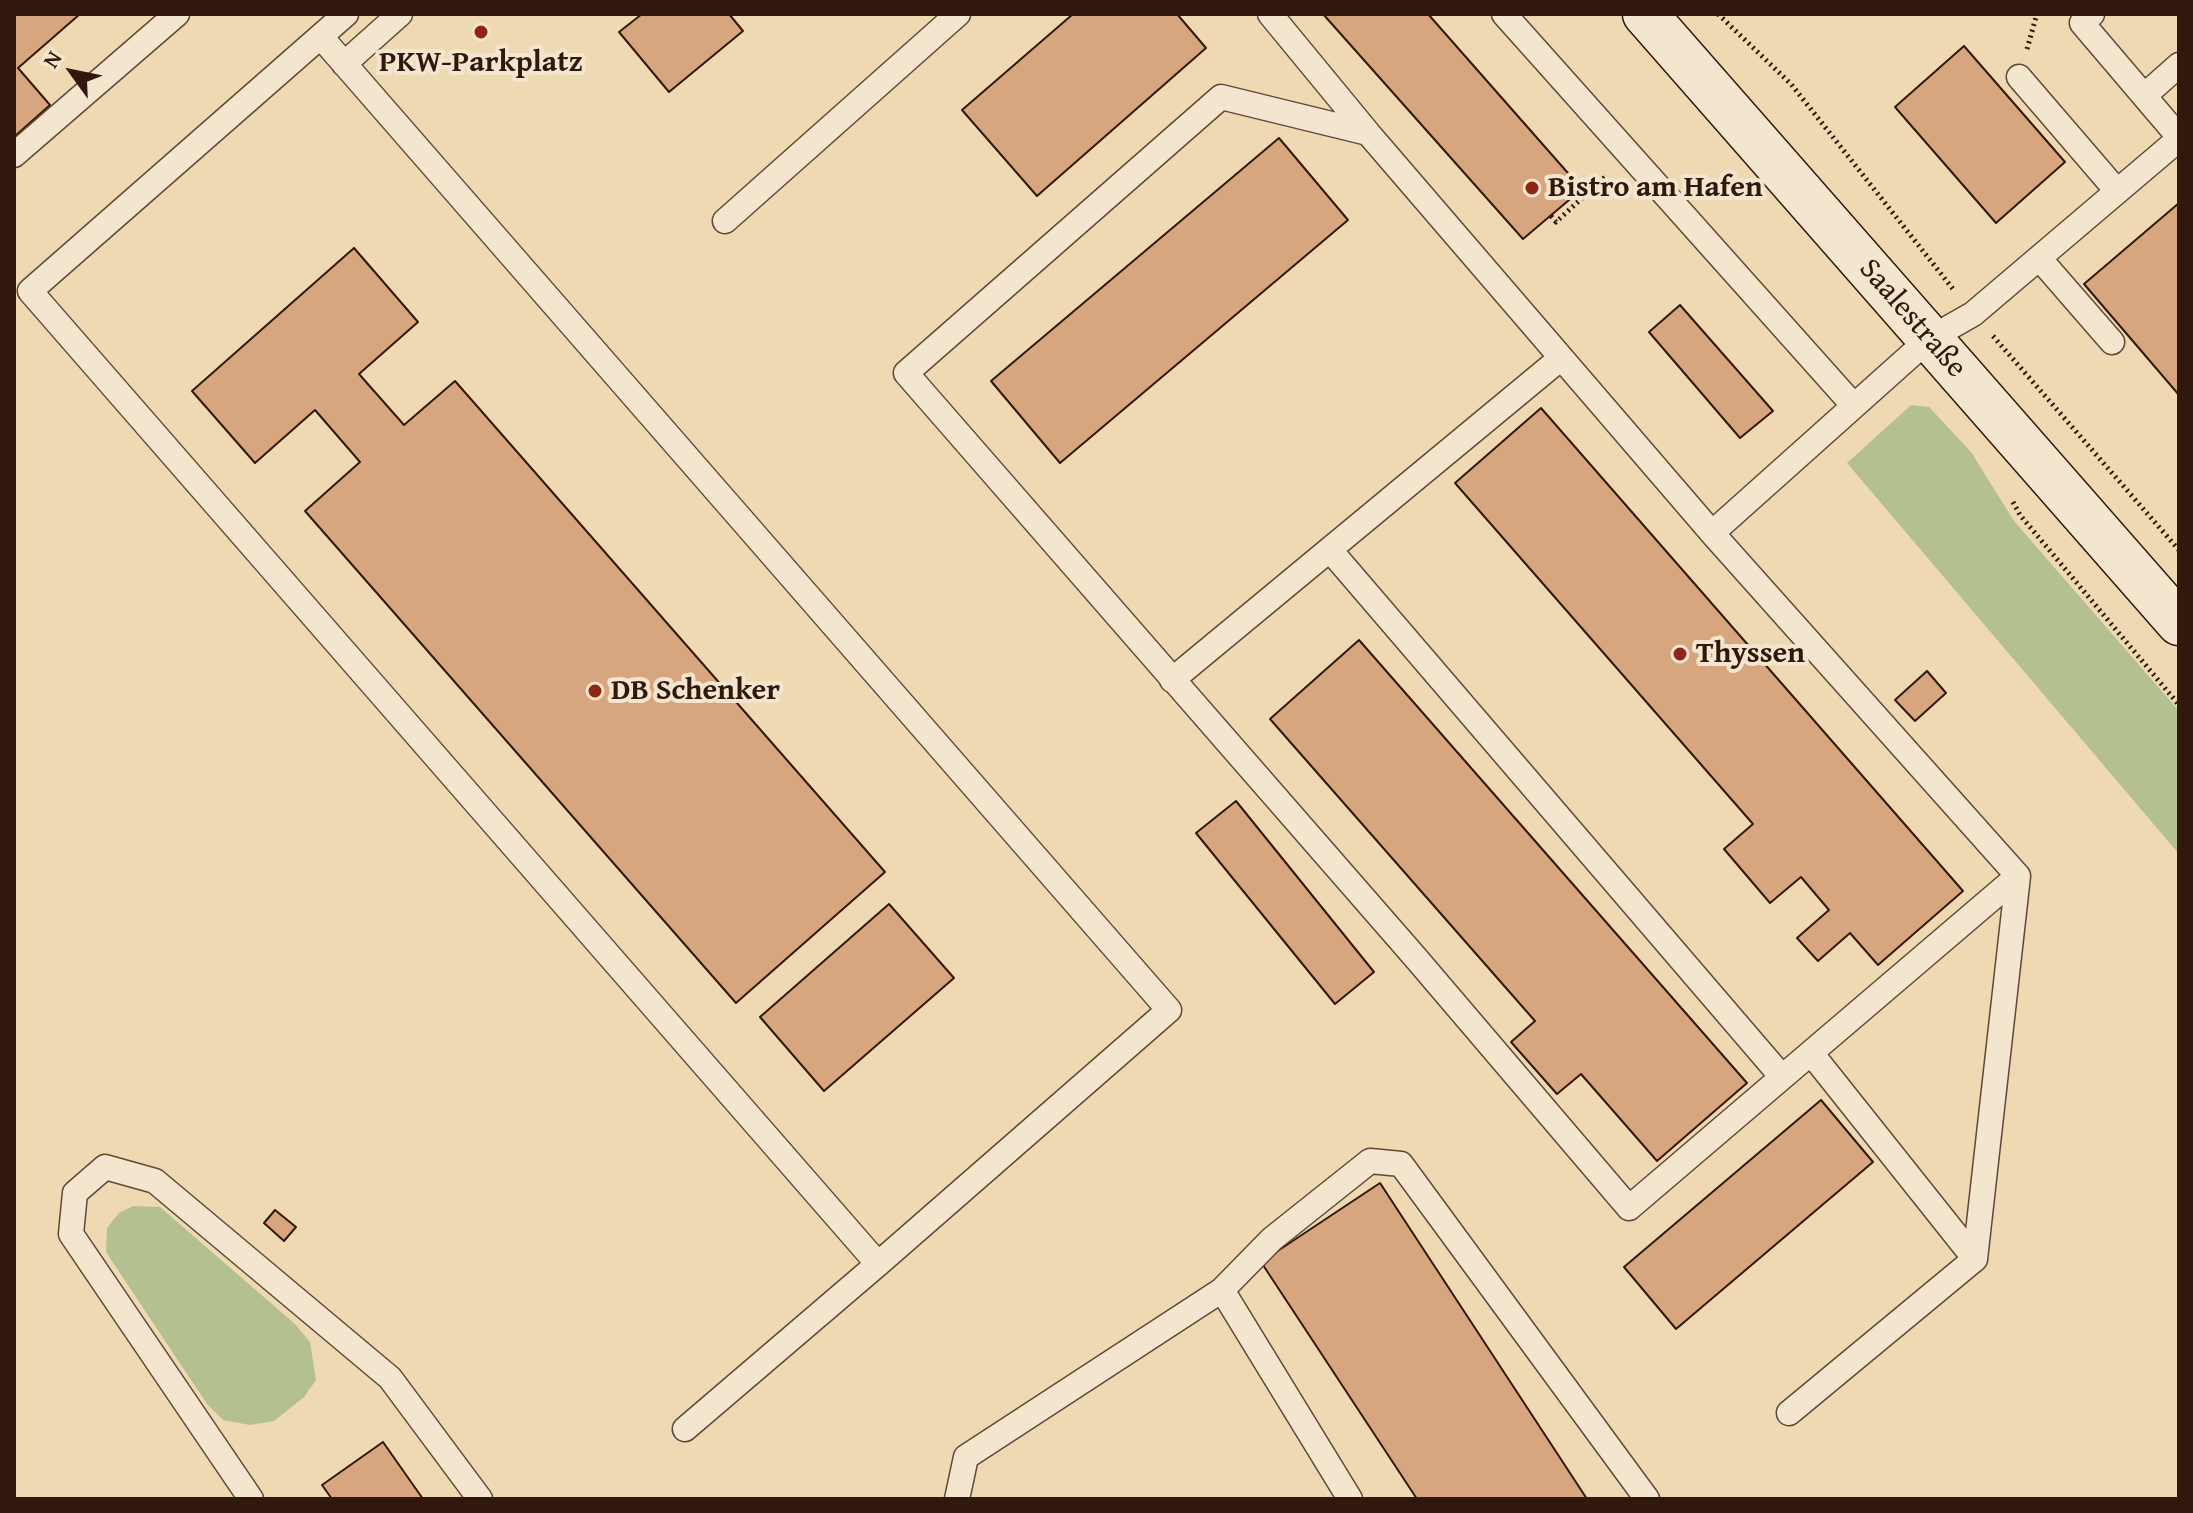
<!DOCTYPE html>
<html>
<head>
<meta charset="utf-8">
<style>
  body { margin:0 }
  #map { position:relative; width:2193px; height:1513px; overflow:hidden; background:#eed9b3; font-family:"Gentium Book Plus",serif }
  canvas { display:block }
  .frame { position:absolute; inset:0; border:16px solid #31180c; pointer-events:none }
  .north { position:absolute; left:32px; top:32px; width:80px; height:80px; -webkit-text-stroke:6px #f4e6ce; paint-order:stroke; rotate:303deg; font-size:22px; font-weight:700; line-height:32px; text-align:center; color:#31180c }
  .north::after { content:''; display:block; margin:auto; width:28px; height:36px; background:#31180c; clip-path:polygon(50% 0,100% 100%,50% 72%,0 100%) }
</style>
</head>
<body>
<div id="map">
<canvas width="2193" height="1513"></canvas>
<div class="frame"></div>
<div class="north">N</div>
</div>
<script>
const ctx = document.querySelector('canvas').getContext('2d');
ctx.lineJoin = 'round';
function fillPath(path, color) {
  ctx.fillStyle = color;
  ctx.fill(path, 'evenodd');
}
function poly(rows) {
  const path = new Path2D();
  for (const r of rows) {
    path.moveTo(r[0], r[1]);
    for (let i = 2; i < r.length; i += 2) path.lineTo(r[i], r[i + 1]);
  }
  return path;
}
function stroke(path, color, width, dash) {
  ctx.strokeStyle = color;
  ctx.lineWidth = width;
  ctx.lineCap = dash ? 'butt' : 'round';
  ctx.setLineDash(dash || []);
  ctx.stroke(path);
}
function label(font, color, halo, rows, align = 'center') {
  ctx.font = font + ' "Gentium Book Plus",serif';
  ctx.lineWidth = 8;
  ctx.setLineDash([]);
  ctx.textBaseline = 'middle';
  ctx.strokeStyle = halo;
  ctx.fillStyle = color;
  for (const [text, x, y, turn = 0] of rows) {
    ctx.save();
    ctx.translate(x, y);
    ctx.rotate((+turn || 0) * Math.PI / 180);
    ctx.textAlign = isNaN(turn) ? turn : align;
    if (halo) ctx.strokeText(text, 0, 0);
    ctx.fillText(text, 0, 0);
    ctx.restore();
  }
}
const green = poly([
  [1911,405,1929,407,1971,452,2014,521,2179,711,2179,854,1847,463],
  [133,1206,160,1207,295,1324,310,1342,316,1380,304,1397,274,1421,250,1425,223,1420,207,1404,106,1252,107,1228,119,1213]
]);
const building = poly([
  [14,14,80,14,18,68,50,105,14,137,14,14],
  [642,14,729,14,743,31,669,92,619,32,642,14],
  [1073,14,1177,14,1206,48,1037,196,962,110,1073,14],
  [1323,14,1428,14,1582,189,1523,239,1323,14],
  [1964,46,2065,162,1996,223,1895,107,1964,46],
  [1279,138,1348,220,1060,463,991,381,1279,138],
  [2179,203,2179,395,2084,284,2179,203],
  [354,248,418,322,359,374,404,425,455,381,885,872,736,1003,305,511,360,462,315,410,255,463,192,391,354,248],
  [1680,305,1773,411,1740,438,1649,332,1680,305],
  [1541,408,1963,891,1878,965,1850,933,1818,961,1797,938,1829,910,1801,877,1770,903,1724,849,1753,824,1455,483,1541,408],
  [1359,640,1747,1083,1657,1161,1581,1074,1557,1094,1511,1042,1535,1021,1270,719,1359,640],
  [1927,671,1946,693,1915,721,1895,700,1927,671],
  [1236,801,1374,972,1335,1004,1196,833,1236,801],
  [889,904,954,978,824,1091,760,1017,889,904],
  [1821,1100,1873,1162,1676,1329,1624,1267,1821,1100],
  [1380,1183,1587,1499,1417,1499,1261,1262,1380,1183],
  [275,1210,296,1227,284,1241,264,1223,275,1210],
  [383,1442,423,1499,332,1499,322,1485,383,1442]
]);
const path = poly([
  [1718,14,1791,84,1953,289],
  [2027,49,2037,14],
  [1551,216,1556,222,1605,177],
  [1993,336,2179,550],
  [2013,502,2020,515,2179,705]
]);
const lane = poly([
  [346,14,30,291,878,1264],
  [1270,14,1368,133],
  [1504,14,1854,406],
  [2092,14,2082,23,2179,137],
  [321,37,1169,1010,878,1264,685,1429],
  [344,64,400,14],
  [2019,77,2117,191],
  [2144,96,2179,65],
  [14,155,177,14],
  [725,221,958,14],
  [2039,258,2112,342],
  [1712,533,2018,876,1629,1208,1415,957,906,373,1221,97,1368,133,1712,533,1929,339,1973,314,2179,139],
  [1330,550,1782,1077],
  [1172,680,1561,358],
  [1975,1259,2018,876],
  [1222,1290,1272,1239,1370,1161,1401,1164,1647,1499],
  [1789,1413,1975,1259,1811,1053],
  [251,1499,71,1234,75,1193,105,1167,155,1181,390,1378,480,1499],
  [957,1499,966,1457,1222,1290,1350,1499]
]);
const secondary = poly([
  [1645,14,2179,623]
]);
const markers = [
  [481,32,8,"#8f2418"],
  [1532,188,8,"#8f2418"],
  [1680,654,8,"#8f2418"],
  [595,691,8,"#8f2418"]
];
const poiNames = [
  ["PKW-Parkplatz",481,63,"center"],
  ["Bistro am Hafen",1548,188],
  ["Thyssen",1696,654],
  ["DB Schenker",611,691]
];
const streetNames = [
  ["Saalestraße",1912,319,49]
];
fillPath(green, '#b4c090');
fillPath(building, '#d8a67e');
stroke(building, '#31180c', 2);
stroke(lane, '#604836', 27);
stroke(secondary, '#31180c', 47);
stroke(path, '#31180c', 5, [2, 4]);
stroke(lane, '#f4e6ce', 24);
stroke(secondary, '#f4e6ce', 44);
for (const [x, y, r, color] of markers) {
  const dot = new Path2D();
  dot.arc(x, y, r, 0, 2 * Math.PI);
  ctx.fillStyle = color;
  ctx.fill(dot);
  stroke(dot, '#f4e6ce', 3);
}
label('bold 30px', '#31180c', '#f4e6ce', poiNames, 'left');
label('30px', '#31180c', '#f4e6ce', streetNames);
</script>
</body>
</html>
